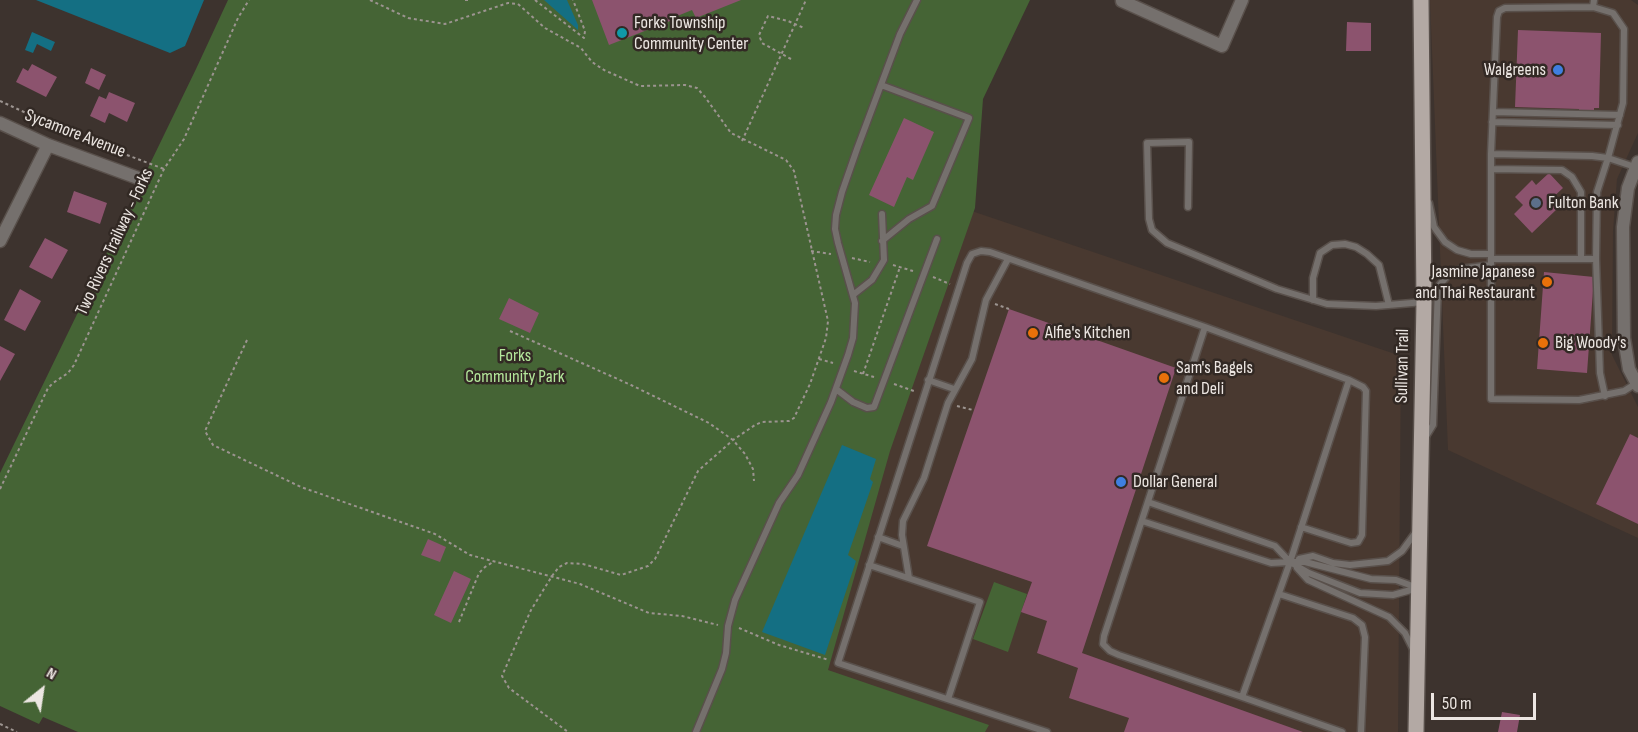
<!DOCTYPE html>
<html>
<head>
<meta charset="utf-8">
<style>
  body { margin:0 }
  #map { position:relative; width:1638px; height:732px; overflow:hidden; background:#3d332e; font-family:"Sofia Sans Condensed",sans-serif }
  canvas { display:block }
  .north { position:absolute; left:12px; top:660px; width:60px; height:60px; -webkit-text-stroke:4px #322924; paint-order:stroke; rotate:30deg; font-size:16px; font-weight:700; line-height:24px; text-align:center; color:#ece6e2 }
  .north::after { content:''; display:block; margin:auto; width:21px; height:27px; background:#ece6e2; clip-path:polygon(50% 0,100% 100%,50% 72%,0 100%) }
  .scale { position:absolute; left:1431px; top:693px; width:105px; height:27px; box-sizing:border-box; border:3px solid #ece6e2; border-top:0; padding-left:8px; font-size:18px; line-height:21px; white-space:nowrap; color:#ece6e2; -webkit-text-stroke:4px #322924; paint-order:stroke }
</style>
</head>
<body>
<div id="map">
<canvas width="1638" height="732"></canvas>
<div class="north">N</div>
<div class="scale">50 m</div>
</div>
<script>
const ctx = document.querySelector('canvas').getContext('2d');
ctx.lineJoin = 'round';
function fillPath(path, color) {
  ctx.fillStyle = color;
  ctx.fill(path, 'evenodd');
}
function poly(rows) {
  const path = new Path2D();
  for (const r of rows) {
    path.moveTo(r[0], r[1]);
    for (let i = 2; i < r.length; i += 2) path.lineTo(r[i], r[i + 1]);
  }
  return path;
}
function stroke(path, color, width, dash) {
  ctx.strokeStyle = color;
  ctx.lineWidth = width;
  ctx.lineCap = dash ? 'butt' : 'round';
  ctx.setLineDash(dash || []);
  ctx.stroke(path);
}
function label(font, color, halo, rows, align = 'center') {
  ctx.font = font + ' "Sofia Sans Condensed",sans-serif';
  ctx.lineWidth = 5;
  ctx.setLineDash([]);
  ctx.textBaseline = 'middle';
  ctx.strokeStyle = halo;
  ctx.fillStyle = color;
  for (const [text, x, y, turn = 0] of rows) {
    ctx.save();
    ctx.translate(x, y);
    ctx.rotate((+turn || 0) * Math.PI / 180);
    ctx.textAlign = isNaN(turn) ? turn : align;
    if (halo) ctx.strokeText(text, 0, 0);
    ctx.fillText(text, 0, 0);
    ctx.restore();
  }
}
const built = poly([
  [1430,0,1631,0,1638,5,1638,133,1617,179,1613,231,1612,355,1638,407,1638,538,1448,450],
  [948,203,1401,356,1398,732,967,732,812,682]
]);
const green = poly([
  [228,0,1030,0,983,99,975,208,890,451,828,670,989,725,985,732,78,732,43,717,39,724,0,706,0,473,196,69],
  [994,582,1027,594,1008,652,973,639]
]);
const water = poly([
  [36,0,204,0,185,46,170,53],
  [544,0,567,0,578,25,578,30],
  [32,32,55,42,51,51,37,44,33,53,25,50],
  [842,445,876,459,870,479,873,482,848,555,856,561,825,655,762,632]
]);
const building = poly([
  [592,0,741,0,696,18,692,10,670,19,670,21,609,45],
  [1347,22,1371,23,1371,51,1346,51],
  [1518,30,1601,33,1599,108,1594,108,1594,117,1579,117,1579,109,1515,107],
  [32,64,57,77,46,97,16,82,23,68,28,71],
  [91,68,106,75,99,90,85,83],
  [109,92,135,103,127,122,109,113,105,123,90,116,99,96,106,99],
  [904,118,934,132,913,180,907,177,894,207,869,195],
  [1549,173,1563,188,1549,201,1557,209,1532,233,1514,214,1523,205,1515,197,1532,180,1536,185],
  [74,191,107,203,100,224,67,212],
  [45,238,68,250,52,279,29,267],
  [1544,272,1594,277,1587,373,1537,369],
  [20,289,41,301,25,331,4,320],
  [509,298,539,313,530,333,499,319],
  [1009,309,1176,368,1082,653,1303,732,1124,732,1129,718,1069,698,1078,668,1037,653,1047,621,1021,612,1032,582,927,546],
  [0,346,15,354,0,381],
  [1630,434,1638,438,1638,524,1596,504],
  [428,539,446,547,440,562,421,555],
  [454,571,471,579,451,623,434,615],
  [1502,712,1520,715,1517,732,1498,732]
]);
const path = poly([
  [370,0,408,18,445,24,508,3,518,4,545,28,581,48,592,62,604,70,640,86,685,85,697,88,705,97,731,133,786,160,794,171,828,321,826,338,810,384,794,418,789,421,762,422,755,425,733,440,698,471,655,559,648,566,621,575,583,564,567,563,559,567,552,576,531,610,502,676,509,688,568,732],
  [465,0,468,0],
  [535,0,584,38,585,31,573,0],
  [791,59,762,43,759,35,768,16,788,21,804,28],
  [0,101,74,135,164,169],
  [742,141,806,0],
  [811,251,831,254],
  [852,258,870,262],
  [893,265,913,271],
  [933,277,950,284],
  [995,304,1009,309],
  [510,331,631,385,709,423,733,440,745,454,753,469,754,481],
  [247,340,205,431,213,445,301,487,435,534,470,555,580,584,649,613,682,616,718,625],
  [819,359,833,363],
  [854,371,874,377],
  [863,374,900,267],
  [894,384,914,391],
  [957,406,973,410],
  [0,489,48,388,53,383,68,373,74,365,164,169,184,139,238,18,249,0],
  [459,622,479,573,485,567,493,562],
  [739,628,779,645,829,660],
  [0,724,17,732]
]);
const service = poly([
  [1594,0,1593,7,1505,8,1499,11,1497,17,1491,154,1491,399,1579,400,1624,391,1635,384],
  [1593,7,1613,13,1624,29,1623,103,1608,158,1597,192,1596,259,1600,373,1605,396],
  [881,85,969,118,932,206,909,219,882,241],
  [1493,112,1620,115],
  [1492,122,1618,125],
  [1491,154,1592,156,1608,158,1635,167],
  [1491,169,1562,170,1572,177,1581,192,1581,259],
  [1429,203,1434,227,1445,242,1457,250,1471,254,1491,254],
  [1188,207,1189,142,1147,143,1149,219,1152,230,1167,243,1277,289,1327,304,1376,306,1424,302],
  [1491,259,1596,259],
  [853,295,872,280,884,260,882,214],
  [1313,300,1313,278,1320,253,1332,245,1345,244,1356,247,1367,254,1379,265,1389,305],
  [1205,327,1349,380,1290,562,1242,697,1119,655,1110,651,1103,644,1104,636,1205,327],
  [928,380,954,389],
  [836,389,853,402,867,408,874,407,937,239],
  [1425,438,1433,425,1438,287,1448,275,1460,269,1491,265],
  [1148,502,1275,546,1290,562,1305,562,1371,579,1396,580,1418,588],
  [1142,521,1271,563,1290,562,1309,573,1360,593,1393,595,1418,588],
  [1301,527,1351,543,1358,542,1362,535,1366,391,1363,387,1349,380],
  [878,537,903,546],
  [1299,559,1313,556,1333,563,1350,565,1388,561,1402,551,1416,532],
  [869,565,980,602,948,699],
  [1297,568,1308,580,1389,617,1405,633,1413,649],
  [909,578,902,535,903,521,924,478,948,403,972,359,986,300,1008,259],
  [1279,594,1353,618,1362,625,1365,637,1361,732],
  [1242,697,1342,732],
  [696,732,722,669,726,653,728,626,735,600,779,503,798,475,831,402,848,355,853,338,855,303,838,243,835,229,836,215,842,192,857,149,900,34,917,0],
  [1047,732,838,663,967,263,972,254,981,251,990,252,1205,327]
]);
const minor = poly([
  [1122,0,1122,1,1222,46,1242,0],
  [0,123,48,145,138,178],
  [1638,162,1628,188,1623,227,1624,338,1629,369,1638,386],
  [0,241,48,145]
]);
const primary = poly([
  [1416,732,1424,302,1421,0]
]);
const markers = [
  [622,33,6,"#0f9aa8"],
  [1558,70,6,"#3f7fe0"],
  [1536,203,6,"#5c6f8a"],
  [1547,282,6,"#e8710a"],
  [1033,333,6,"#e8710a"],
  [1543,343,6,"#e8710a"],
  [1164,378,6,"#e8710a"],
  [1121,482,6,"#3f7fe0"]
];
const poiNames = [
  ["Forks Township",634,23],
  ["Community Center",634,44],
  ["Walgreens",1546,70,"right"],
  ["Fulton Bank",1548,203],
  ["Jasmine Japanese",1535,272,"right"],
  ["and Thai Restaurant",1535,293,"right"],
  ["Alfie's Kitchen",1045,333],
  ["Big Woody's",1555,343],
  ["Sam's Bagels",1176,368],
  ["and Deli",1176,389],
  ["Dollar General",1133,482]
];
const streetNames = [
  ["Sycamore Avenue",75,134,21],
  ["Two Rivers Trailway - Forks",115,242,-65],
  ["Sullivan Trail",1403,366,-89]
];
const parkNames = [
  ["Forks",515,356],
  ["Community Park",515,377]
];
fillPath(built, '#493930');
fillPath(green, '#456435');
fillPath(water, '#146f83');
fillPath(building, '#8c536e');
stroke(service, '#59504b', 9);
stroke(minor, '#59504b', 15);
stroke(primary, '#59504b', 18);
stroke(path, '#9c9490', 2, [3, 3]);
stroke(service, '#75706d', 6);
stroke(minor, '#75706d', 12);
stroke(primary, '#b3a9a4', 15);
for (const [x, y, r, color] of markers) {
  const dot = new Path2D();
  dot.arc(x, y, r, 0, 2 * Math.PI);
  ctx.fillStyle = color;
  ctx.fill(dot);
  stroke(dot, '#322924', 2);
}
label('18px', '#ece6e2', '#322924', poiNames, 'left');
label('18px', '#ece6e2', '#322924', streetNames);
label('18px', '#b4e79b', '#322924', parkNames);
</script>
</body>
</html>
